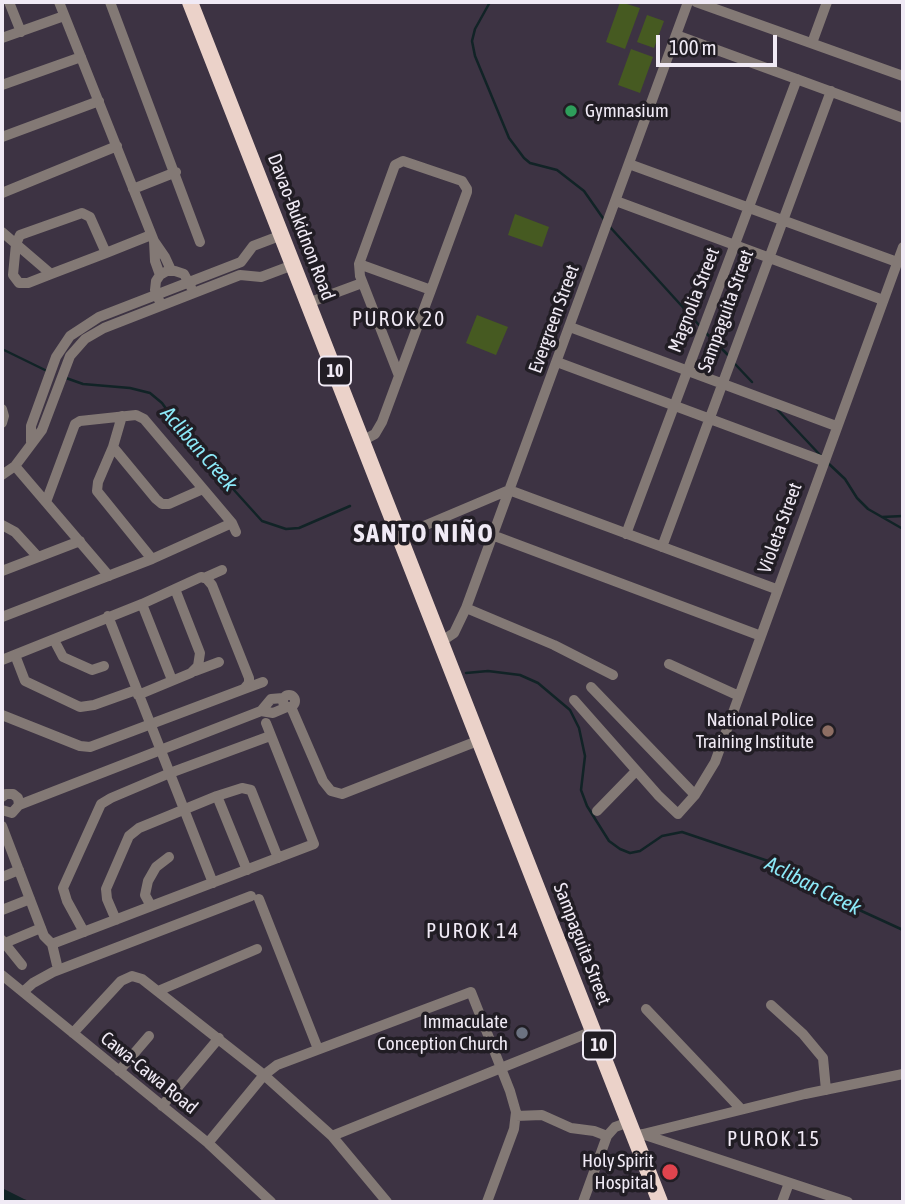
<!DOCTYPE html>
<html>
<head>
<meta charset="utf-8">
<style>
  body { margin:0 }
  #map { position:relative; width:905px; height:1204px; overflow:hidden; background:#3d3343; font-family:"Asap Condensed",sans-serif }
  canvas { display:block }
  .frame { position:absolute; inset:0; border:4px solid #f0eaf5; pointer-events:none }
  .scale { position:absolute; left:656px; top:35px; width:121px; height:32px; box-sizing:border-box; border:4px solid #f0eaf5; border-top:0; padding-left:9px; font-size:21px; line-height:24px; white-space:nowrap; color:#f0eaf5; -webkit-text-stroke:5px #211d24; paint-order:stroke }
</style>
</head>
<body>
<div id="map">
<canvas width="905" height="1204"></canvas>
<div class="frame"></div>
<div class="scale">100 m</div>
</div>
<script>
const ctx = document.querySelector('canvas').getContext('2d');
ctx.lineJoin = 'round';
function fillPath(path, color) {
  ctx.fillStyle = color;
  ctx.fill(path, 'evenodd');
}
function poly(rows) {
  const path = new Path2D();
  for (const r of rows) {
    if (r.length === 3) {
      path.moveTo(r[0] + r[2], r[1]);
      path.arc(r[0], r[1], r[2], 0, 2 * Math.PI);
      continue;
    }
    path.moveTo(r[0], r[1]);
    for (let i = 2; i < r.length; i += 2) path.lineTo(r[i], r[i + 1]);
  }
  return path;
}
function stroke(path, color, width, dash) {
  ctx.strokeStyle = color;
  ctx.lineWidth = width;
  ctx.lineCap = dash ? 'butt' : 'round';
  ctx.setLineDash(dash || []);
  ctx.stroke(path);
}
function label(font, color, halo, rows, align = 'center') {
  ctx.font = font + ' "Asap Condensed",sans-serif';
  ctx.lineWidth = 7;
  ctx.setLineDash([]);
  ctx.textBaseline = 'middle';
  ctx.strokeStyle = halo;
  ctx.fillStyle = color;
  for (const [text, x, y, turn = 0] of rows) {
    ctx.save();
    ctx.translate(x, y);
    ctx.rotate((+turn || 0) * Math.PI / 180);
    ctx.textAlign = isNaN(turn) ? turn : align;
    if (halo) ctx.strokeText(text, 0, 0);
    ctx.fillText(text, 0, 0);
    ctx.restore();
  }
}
const green = poly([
  [620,2,640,8,625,49,606,42],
  [647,15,664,21,654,48,637,42],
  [631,49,653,57,640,93,618,85],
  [515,214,549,227,542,247,508,235],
  [477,315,508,327,496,355,466,343]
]);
const water = poly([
  [2,1188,24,1199,32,1202,2,1202]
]);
const stream = poly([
  [490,2,475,29,472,41,475,56,509,138,524,158,530,163,557,170,584,191,605,221],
  [610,227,699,325],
  [706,333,728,355],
  [2,349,47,371],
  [735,364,752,382],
  [66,378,83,384,130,388,150,393,162,403,187,438,262,521,286,529,299,528,350,506],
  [775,407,821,456],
  [828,463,845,479,857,498,868,509,903,529],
  [882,517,903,516],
  [466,673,488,671,520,675,538,683,570,710,579,728,585,756,581,790,587,806,609,841,620,849,630,853,640,851,662,836,682,832,774,863,807,886,903,930]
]);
const minor = poly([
  [9,2,21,32],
  [59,2,154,241,165,257,171,270],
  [110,2,200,242],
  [696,2,903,76],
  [676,35,903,118],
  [2,38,64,16],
  [812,43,827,2],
  [2,85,81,57],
  [2,137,99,101],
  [629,164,897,262],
  [133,189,176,172],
  [2,193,117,146],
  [616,201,883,300],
  [2,232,51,274],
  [154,241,155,261,160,275],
  [106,253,90,217,82,213,20,235,16,244,13,275,19,283,28,283,51,274,106,253,151,235],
  [359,264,431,290],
  [159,300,155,290,156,281,160,275,167,271,175,271,184,274,191,287],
  [308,303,362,283],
  [570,327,836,426],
  [557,362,823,461],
  [2,409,4,416,2,423],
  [122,416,113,447,98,482,97,491,152,559],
  [362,441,375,434,382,422,399,376,431,290,467,192,467,189,462,181,403,161,395,165,359,264,360,276,399,376],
  [31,442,31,426,56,357,70,336,99,317,241,262,253,246,282,235],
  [113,447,156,499,162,504,169,504,203,489],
  [15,466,109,576],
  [2,475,15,466,42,430,70,356,85,339,104,328,240,275,261,277,293,265],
  [46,502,75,424,80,421,136,415,144,419,232,523,236,532],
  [2,525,15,532,38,557],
  [626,534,797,79],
  [492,535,761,636],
  [400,536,509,490,776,589],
  [662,547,831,91],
  [2,571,80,541],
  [204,578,222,570],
  [142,604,172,680],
  [466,608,554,645,613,675],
  [108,616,213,883],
  [2,617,152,559,232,523],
  [54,640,63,657,92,670,104,666],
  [442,641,454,633,466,608,688,2],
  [15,655,25,681,80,707,94,705,136,690],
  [2,660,142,604,201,577,206,578,212,585,249,678,249,683,244,689,90,747,80,746,2,715],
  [669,664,739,696],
  [195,671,219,662],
  [591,687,695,795],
  [244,689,263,682],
  [289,701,6],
  [138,695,191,673,198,666,200,653,175,589],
  [574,700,658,795,678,814,695,795,715,762,903,247],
  [291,707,323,781,331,791,342,794,480,740],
  [261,711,271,699,283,698],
  [217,796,247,870],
  [2,797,6,794,13,794,18,798,19,805,12,813,2,810],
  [19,805,261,711,273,713,287,707],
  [597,811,636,771],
  [2,826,44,936,52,944,57,965],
  [2,877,19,870],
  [259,899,318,1049],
  [151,906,145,895,148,881,156,867,169,857],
  [2,910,30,899],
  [116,920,107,899,106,889,129,836,139,828,217,796,242,788,251,790,278,858],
  [84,932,67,901,63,888,101,804,111,798,170,773,270,736],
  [2,940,22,965],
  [5,943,41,928],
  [52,944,314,844,266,723],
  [2,975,208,1143,271,1202],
  [158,991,257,949],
  [23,992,33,983,53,972,251,896],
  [771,1005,803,1034,823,1058,826,1090],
  [646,1009,741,1109],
  [73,1033,121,981,132,976,142,979,264,1075,332,1136,387,1202],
  [119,1071,149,1036],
  [162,1106,219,1038],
  [516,1116,542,1115,571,1128,594,1131,607,1136],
  [642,1134,848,1202],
  [332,1136,593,1031],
  [635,1136,805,1094,903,1074],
  [208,1143,264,1075,277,1065,471,992,510,1091,516,1112,514,1129,487,1202],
  [583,1202,607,1136,615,1127,629,1122],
  [782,1202,789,1183]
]);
const highway = poly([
  [190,2,660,1202]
]);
const markers = [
  [571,111,7,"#2e9e5b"],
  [828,731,7,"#8d6e63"],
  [522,1033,7,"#6b7280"],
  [670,1172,9,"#e0444e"]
];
const shields = [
  [335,371,32],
  [599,1045,32]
];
const shieldNames = [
  ["10",335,371],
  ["10",599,1045]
];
const poiNames = [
  ["Gymnasium",585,111,"left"],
  ["National Police",814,720],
  ["Training Institute",814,742],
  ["Immaculate",508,1022],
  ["Conception Church",508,1044],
  ["Holy Spirit",654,1161],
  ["Hospital",654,1183]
];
const streetNames = [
  ["Davao-Bukidnon Road",301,227,69],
  ["Magnolia Street",694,300,-69],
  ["Sampaguita Street",726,311,-70],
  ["Evergreen Street",554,319,-70],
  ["Violeta Street",780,528,-70],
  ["Sampaguita Street",582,944,69],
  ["Cawa-Cawa Road",149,1073,39]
];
const neighbourhoodNames = [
  ["PUROK 20",399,319],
  ["PUROK 14",473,931],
  ["PUROK 15",774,1139]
];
const waterNames = [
  ["Acliban Creek",199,449,49],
  ["Acliban Creek",813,886,27]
];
const districtNames = [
  ["SANTO NIÑO",424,534]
];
fillPath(green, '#465a21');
fillPath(water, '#112326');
stroke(stream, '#112326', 2.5);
stroke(minor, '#837975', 10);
stroke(highway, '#ebd2c9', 16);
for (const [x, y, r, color] of markers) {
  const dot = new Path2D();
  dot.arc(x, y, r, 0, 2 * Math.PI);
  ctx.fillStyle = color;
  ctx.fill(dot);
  stroke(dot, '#211d24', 2.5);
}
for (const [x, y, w] of shields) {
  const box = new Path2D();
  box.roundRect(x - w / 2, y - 14.5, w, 29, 5);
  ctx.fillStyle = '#211d24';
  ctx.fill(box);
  stroke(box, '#f0eaf5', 2);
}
label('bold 18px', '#f0eaf5', null, shieldNames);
label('19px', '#f0eaf5', '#211d24', poiNames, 'right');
label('19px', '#f0eaf5', '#211d24', streetNames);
ctx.letterSpacing = '2px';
label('21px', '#f0eaf5', '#211d24', neighbourhoodNames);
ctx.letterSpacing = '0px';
label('italic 21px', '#8ce9f8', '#211d24', waterNames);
ctx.letterSpacing = '2px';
label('bold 26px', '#f0eaf5', '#211d24', districtNames);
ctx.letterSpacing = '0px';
</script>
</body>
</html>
